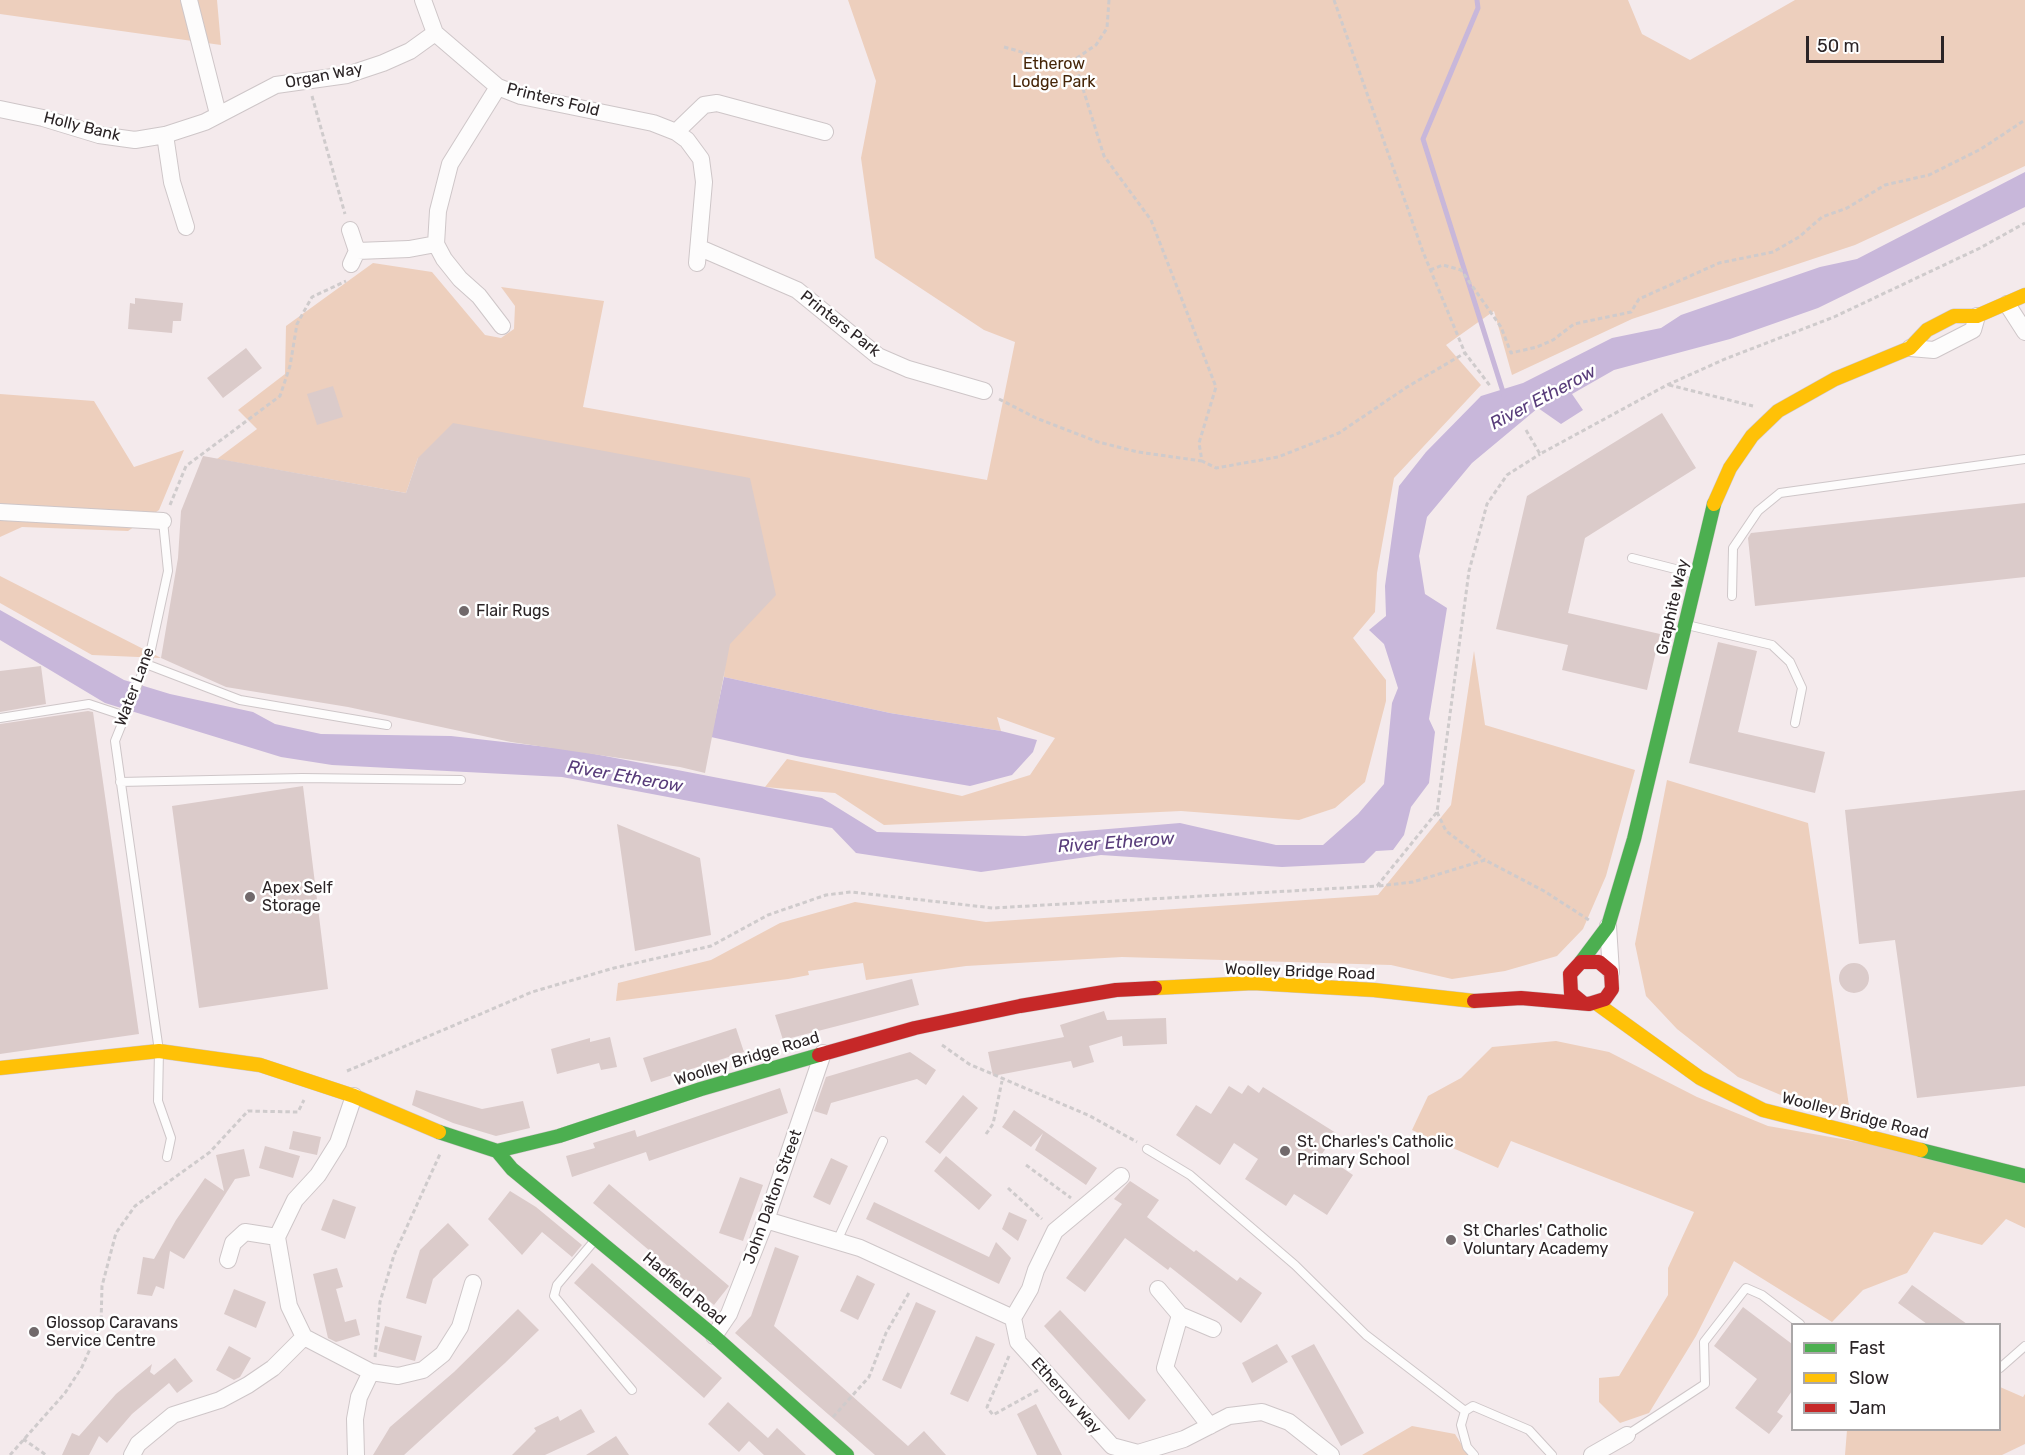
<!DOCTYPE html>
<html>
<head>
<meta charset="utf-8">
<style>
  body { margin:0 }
  #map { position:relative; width:2025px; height:1455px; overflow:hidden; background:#f4eaec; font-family:Rubik,sans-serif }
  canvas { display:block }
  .legend { position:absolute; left:1791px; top:1323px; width:210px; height:108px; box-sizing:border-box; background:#fff; border:2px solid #aaa7a8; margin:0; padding:8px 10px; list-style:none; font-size:18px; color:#2b2426 }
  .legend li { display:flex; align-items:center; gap:12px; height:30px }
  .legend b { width:30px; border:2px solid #aaa7a8 }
  .scale { position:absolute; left:1806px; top:36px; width:138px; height:27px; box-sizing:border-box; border:3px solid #2b2426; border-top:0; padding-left:8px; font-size:18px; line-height:21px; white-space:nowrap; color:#2b2426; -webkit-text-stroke:4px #fff; paint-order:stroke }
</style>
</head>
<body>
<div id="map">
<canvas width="2025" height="1455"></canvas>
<ul class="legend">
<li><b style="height:8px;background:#4caf50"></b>Fast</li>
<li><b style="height:8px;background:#ffc107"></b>Slow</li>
<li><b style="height:8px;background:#c62828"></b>Jam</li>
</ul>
<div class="scale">50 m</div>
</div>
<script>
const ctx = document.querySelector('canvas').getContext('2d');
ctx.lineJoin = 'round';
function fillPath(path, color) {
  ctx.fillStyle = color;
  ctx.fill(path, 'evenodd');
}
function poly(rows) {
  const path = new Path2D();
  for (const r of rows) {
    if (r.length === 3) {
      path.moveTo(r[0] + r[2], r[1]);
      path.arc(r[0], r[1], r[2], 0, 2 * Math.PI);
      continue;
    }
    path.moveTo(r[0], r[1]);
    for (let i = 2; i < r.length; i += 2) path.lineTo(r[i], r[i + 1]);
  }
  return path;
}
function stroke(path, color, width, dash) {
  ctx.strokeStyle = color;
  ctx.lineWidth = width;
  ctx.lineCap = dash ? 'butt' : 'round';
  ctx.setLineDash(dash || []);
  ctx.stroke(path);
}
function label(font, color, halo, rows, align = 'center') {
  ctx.font = font + ' Rubik,sans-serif';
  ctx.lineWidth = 5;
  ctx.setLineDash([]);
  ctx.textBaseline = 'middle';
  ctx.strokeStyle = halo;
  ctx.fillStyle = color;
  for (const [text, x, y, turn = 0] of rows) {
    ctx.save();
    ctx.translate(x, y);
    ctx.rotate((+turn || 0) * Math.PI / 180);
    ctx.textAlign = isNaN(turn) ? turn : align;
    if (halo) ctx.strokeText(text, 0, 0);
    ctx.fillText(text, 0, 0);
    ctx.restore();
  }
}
const green = poly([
  [0,0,217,0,221,45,0,14],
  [848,0,1628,0,1642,34,1690,60,1795,0,2025,0,2025,166,1855,245,1632,319,1512,375,1494,311,1446,345,1481,385,1394,478,1377,573,1375,612,1353,638,1386,680,1386,701,1365,782,1335,808,1299,820,1181,811,884,825,835,793,765,787,787,759,962,796,1030,775,1055,738,997,717,1001,731,890,713,724,677,734,502,418,458,406,493,217,459,257,429,238,410,285,374,286,326,373,263,432,272,485,335,501,338,514,329,515,306,501,287,604,301,583,407,987,480,1015,342,984,330,875,258,861,158,876,81],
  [0,394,94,401,134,467,184,450,159,510,128,531,22,527,0,537],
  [0,576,161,658,92,655,0,603],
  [1474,651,1485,725,1635,770,1606,876,1583,929,1557,956,1505,971,1452,979,1391,965,1122,957,966,966,866,980,863,963,808,971,809,975,788,979,616,1001,618,983,711,960,780,923,855,902,986,922,1378,895,1451,805],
  [1667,780,1808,823,1850,1113,1795,1101,1738,1077,1677,1029,1646,996,1635,944],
  [1556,1041,1609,1052,1697,1097,1768,1126,1916,1152,2025,1182,2025,1228,2006,1219,1982,1245,1934,1232,1907,1273,1863,1290,1832,1322,1734,1261,1696,1336,1649,1413,1620,1423,1599,1402,1599,1378,1619,1376,1668,1295,1668,1268,1694,1212,1511,1141,1498,1168,1412,1130,1428,1096,1461,1078,1492,1047],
  [2000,1387,2023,1397,2025,1394,2025,1444,2002,1455,1845,1455,1847,1430,2000,1430],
  [1412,1426,1455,1434,1468,1455,1362,1455]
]);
const water = poly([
  [2025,172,2025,207,1818,308,1730,339,1614,370,1572,394,1583,410,1561,424,1538,408,1472,463,1427,517,1419,556,1425,594,1447,608,1429,719,1435,732,1429,783,1411,807,1404,835,1393,850,1376,851,1364,863,1282,867,1101,855,981,872,856,853,832,828,562,777,332,765,281,757,105,703,0,640,0,610,124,680,170,694,253,712,275,724,321,734,451,736,574,750,822,798,877,832,1025,836,1180,823,1276,845,1323,845,1358,814,1384,784,1392,703,1398,688,1384,644,1369,630,1386,616,1385,586,1399,486,1426,452,1481,396,1523,383,1612,338,1661,328,1681,315,1820,267,1857,259],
  [724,677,890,713,1001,731,1037,740,1033,752,1012,775,970,786,801,757,711,737]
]);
const stream = poly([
  [1477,0,1478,8,1423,139,1504,395]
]);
const building = poly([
  [135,298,183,303,181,321,173,321,172,333,128,329,130,303,135,304],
  [246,348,262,368,223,398,207,378],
  [333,386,343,417,317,425,307,394],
  [1662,413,1696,468,1585,538,1568,613,1660,634,1647,690,1562,670,1568,645,1496,629,1527,496],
  [453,423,750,478,776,595,730,644,705,773,680,767,511,742,348,707,226,687,161,658,178,558,181,511,203,456,406,493,418,458],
  [2025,503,2025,577,1755,606,1748,538,1751,533],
  [1718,642,1757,651,1738,732,1825,752,1815,793,1689,763],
  [41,666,46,704,0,712,0,671],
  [88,711,93,712,139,1034,0,1054,0,724],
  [303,786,328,989,199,1008,172,806],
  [2025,790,2025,1086,1917,1098,1895,940,1859,944,1845,810],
  [617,824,700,858,711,935,635,951],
  [1854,978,15],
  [912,979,919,1005,783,1040,775,1015],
  [1104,1011,1107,1020,1166,1018,1167,1044,1123,1046,1122,1036,1089,1046,1094,1062,1073,1068,1071,1061,993,1076,988,1052,1064,1037,1060,1025],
  [736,1028,744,1052,651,1082,643,1058],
  [610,1037,617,1067,601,1070,599,1063,557,1074,551,1049,590,1038,590,1042],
  [910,1052,936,1070,926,1085,917,1079,831,1103,827,1115,814,1111,826,1077],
  [1248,1085,1259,1093,1263,1087,1336,1133,1322,1154,1353,1175,1327,1215,1294,1194,1286,1206,1245,1179,1258,1159,1234,1143,1220,1165,1176,1135,1196,1105,1211,1114,1229,1086,1242,1094],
  [780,1088,788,1113,649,1161,646,1152,572,1177,566,1156,595,1148,593,1143,635,1130,637,1137],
  [416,1090,482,1109,523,1101,530,1128,496,1136,453,1123,412,1105],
  [963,1095,978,1108,940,1154,925,1142],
  [1014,1110,1097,1168,1086,1185,1035,1150,1043,1133,1031,1147,1002,1127],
  [293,1131,321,1137,317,1155,289,1149],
  [265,1146,300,1156,293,1178,259,1168],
  [244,1149,250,1176,235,1179,184,1259,170,1251,164,1289,156,1286,152,1296,137,1294,143,1257,154,1259,176,1220,205,1178,224,1191,216,1155],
  [946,1156,992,1195,979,1210,934,1171],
  [831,1158,848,1166,830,1205,813,1197],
  [740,1177,763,1185,743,1241,719,1233],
  [1130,1181,1159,1200,1147,1217,1194,1252,1196,1250,1237,1281,1240,1277,1262,1293,1241,1323,1170,1267,1168,1270,1125,1238,1085,1292,1066,1278,1122,1204,1114,1199],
  [609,1184,729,1286,714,1305,593,1203],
  [510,1191,536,1207,582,1245,572,1257,542,1232,522,1255,488,1219],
  [333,1199,356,1207,345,1239,321,1230],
  [874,1202,989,1257,996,1242,1011,1258,999,1284,866,1219],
  [1009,1212,1027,1220,1018,1241,1002,1229],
  [448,1223,469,1245,433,1279,426,1304,406,1298,420,1250],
  [775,1247,799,1256,774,1326,908,1446,924,1431,946,1455,875,1455,735,1333,751,1316],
  [592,1263,722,1378,704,1398,574,1283],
  [337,1268,343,1287,336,1289,345,1322,356,1319,360,1335,336,1342,328,1338,313,1274],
  [857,1275,875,1284,858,1320,840,1311],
  [1912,1285,1967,1324,1927,1324,1898,1303],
  [234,1289,266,1302,256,1328,224,1314],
  [916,1302,936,1311,901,1389,882,1380],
  [1743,1307,1792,1344,1792,1391,1777,1412,1783,1416,1769,1434,1735,1408,1757,1379,1714,1346],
  [518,1309,539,1330,505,1363,404,1455,373,1455,390,1427,454,1372],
  [1060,1310,1146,1400,1129,1420,1044,1326],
  [385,1326,422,1336,415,1361,378,1351],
  [976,1336,995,1344,968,1402,950,1394],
  [1277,1344,1288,1362,1252,1383,1242,1363],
  [1314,1344,1364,1433,1341,1446,1291,1356],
  [229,1346,251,1358,240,1377,234,1380,216,1370],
  [175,1358,193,1381,177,1393,169,1383,132,1414,107,1443,99,1436,89,1455,62,1455,72,1433,79,1436,116,1394,152,1364,150,1372,154,1375],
  [728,1402,768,1438,777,1428,806,1455,764,1455,749,1441,739,1452,708,1424],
  [1036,1404,1062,1455,1037,1455,1017,1414],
  [581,1409,595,1432,545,1455,512,1455,536,1431,534,1428,558,1416,560,1421],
  [616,1436,629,1455,586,1455]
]);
const path = poly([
  [1334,0,1423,252,1465,353,1491,387],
  [1004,47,1053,61,1074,60,1096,45,1107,28,1109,0],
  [1074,60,1104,156,1151,220,1216,387,1199,443,1202,461,1216,468,1278,457,1339,433,1407,387,1465,353],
  [312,96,345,214],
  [1430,270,1443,265,1461,270,1501,327,1511,353,1537,347,1553,340,1574,324,1631,312,1639,299,1719,263,1773,252,1799,237,1822,217,1847,208,1885,185,1929,175,1981,149,2025,120],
  [1669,385,1753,406],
  [999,399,1036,418,1098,442,1138,452,1202,461],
  [1526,430,1540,454,1667,385,1725,359,1834,317,1980,248,2025,223],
  [170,505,186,466,280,396,290,366,297,324,312,297,346,281],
  [1437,812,1446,831,1485,860],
  [1379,886,1413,882,1485,860,1544,891,1589,920],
  [942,1045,969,1064,1090,1116,1137,1142],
  [347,1071,532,992,614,968,711,946,768,915,826,895,851,892,993,908,1377,886,1437,812,1469,571,1487,504,1507,475,1540,454],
  [986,1134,993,1124,1002,1081],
  [1026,1165,1071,1198],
  [1008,1188,1042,1219],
  [1009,1356,987,1407,993,1415,1040,1389],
  [375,1357,380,1302,394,1255,440,1154],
  [833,1417,869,1377,886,1333,910,1291],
  [23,1439,46,1455],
  [10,1455,65,1393,82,1367,101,1324,102,1286,116,1233,135,1206,210,1152,248,1111,298,1112,304,1100]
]);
const lane = poly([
  [163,521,168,571,150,654,115,741,159,1051,158,1101,171,1138,167,1157],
  [1632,558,1695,574],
  [1732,596,1733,548,1758,511,1780,493,2025,459],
  [1687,625,1772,645,1790,662,1802,688,1795,723],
  [146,664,240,700,387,725],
  [0,718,89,704,125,716],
  [120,782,302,778,461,780],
  [1147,1149,1190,1175,1295,1265,1366,1335,1465,1411],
  [595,1240,557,1285,554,1296,632,1390],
  [837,1241,883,1141],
  [2000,1368,2025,1346],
  [1627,1435,1705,1384,1704,1342,1746,1288,1762,1295,1800,1324],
  [1474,1455,1467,1447,1461,1425,1465,1411,1473,1406,1529,1430,1552,1455]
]);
const street = poly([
  [189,0,218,114],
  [423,0,435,33,498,87,521,96,653,123,676,132,687,140,701,159,704,182,697,263],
  [498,87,450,164,438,211,436,244,444,259,460,279,479,296,502,326],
  [0,109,43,118,99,135,135,140,165,135,205,122,276,85,347,75,383,63,410,51,435,33],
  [676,132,704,105,717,103,825,132],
  [165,135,172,182,186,227],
  [350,230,357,251],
  [700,248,797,290,878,356,908,369,984,391],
  [351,264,357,251,409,249,436,244],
  [2007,304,2025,332],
  [1910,348,1934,350,1973,330,1977,316],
  [0,512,163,521],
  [1608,926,1611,972],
  [354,1096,338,1143,318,1175,295,1200,277,1237,289,1306,304,1337,371,1372,398,1376,423,1370,443,1354,460,1327,473,1283],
  [766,1220,860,1248,1013,1318,1018,1342,1112,1446,1138,1453,1184,1439,1229,1416,1262,1412,1289,1422,1331,1455],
  [228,1260,233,1243,245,1232,277,1237],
  [1158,1289,1180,1315,1213,1329],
  [1180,1315,1165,1368,1210,1426],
  [1013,1318,1030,1289,1036,1270,1055,1231,1121,1176],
  [714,1336,729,1314,766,1220,823,1053],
  [132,1455,138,1444,173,1415,220,1400,248,1385,273,1368,304,1337],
  [356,1455,355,1419,359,1397,371,1372],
  [1592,1455,1627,1435]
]);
const fast = poly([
  [1581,962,1608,926,1634,839,1714,504],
  [439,1132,497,1151,559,1136,701,1089,819,1055],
  [1921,1150,2025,1176],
  [497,1151,512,1169,714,1336,847,1455]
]);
const slow = poly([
  [1714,504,1730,468,1752,436,1778,411,1835,379,1910,348,1927,330,1954,316,1977,316,2025,295],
  [1155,988,1253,983,1374,990,1474,1001],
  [1596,1003,1700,1078,1763,1110,1921,1150],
  [0,1068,159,1051,260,1065,354,1096,439,1132]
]);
const jam = poly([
  [1474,1001,1521,998,1589,1004,1605,999,1612,989,1611,972,1599,962,1581,962,1570,974,1571,993,1583,1003],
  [819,1055,915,1028,1020,1006,1116,990,1155,988]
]);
const markers = [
  [464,611,6,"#71696b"],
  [250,897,6,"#71696b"],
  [1285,1151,6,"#71696b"],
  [1451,1240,6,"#71696b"],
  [34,1332,6,"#71696b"]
];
const parkNames = [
  ["Etherow",1054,64],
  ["Lodge Park",1054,82]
];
const streetNames = [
  ["Organ Way",324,76,-11],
  ["Printers Fold",553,100,14],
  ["Holly Bank",82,127,14],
  ["Printers Park",840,324,38],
  ["Graphite Way",1673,607,-77],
  ["Water Lane",135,687,-69],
  ["Woolley Bridge Road",1300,972,2],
  ["Woolley Bridge Road",747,1059,-17],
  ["Woolley Bridge Road",1855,1116,14],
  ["John Dalton Street",773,1197,-70],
  ["Hadfield Road",684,1289,40],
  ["Etherow Way",1066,1396,48]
];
const poiNames = [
  ["Flair Rugs",476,611],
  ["Apex Self",262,888],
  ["Storage",262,906],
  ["St. Charles's Catholic",1297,1142],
  ["Primary School",1297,1160],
  ["St Charles' Catholic",1463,1231],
  ["Voluntary Academy",1463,1249],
  ["Glossop Caravans",46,1323],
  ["Service Centre",46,1341]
];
const waterNames = [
  ["River Etherow",1543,398,-28],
  ["River Etherow",625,777,10],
  ["River Etherow",1116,843,-4]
];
fillPath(green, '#edcfbd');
fillPath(water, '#c8b7da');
stroke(stream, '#c8b7da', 5);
fillPath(building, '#dbcbca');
stroke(lane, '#cec6c8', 10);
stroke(street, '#cec6c8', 18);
stroke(fast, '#cec6c8', 15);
stroke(slow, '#cec6c8', 15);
stroke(jam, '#cec6c8', 15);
stroke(path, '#cfcbcc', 3, [4.5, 3]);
stroke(lane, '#fdfcfc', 8);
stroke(street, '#fdfcfc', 16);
stroke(fast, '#4caf50', 14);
stroke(slow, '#ffc107', 14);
stroke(jam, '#c62828', 14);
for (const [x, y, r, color] of markers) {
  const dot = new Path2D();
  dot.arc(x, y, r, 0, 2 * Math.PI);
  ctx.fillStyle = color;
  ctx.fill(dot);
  stroke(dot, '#fff', 2);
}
label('16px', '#452508', '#fff', parkNames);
label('16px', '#2b2426', '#fff', streetNames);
label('16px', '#2b2426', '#fff', poiNames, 'left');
label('italic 18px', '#583c7a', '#fff', waterNames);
</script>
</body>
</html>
